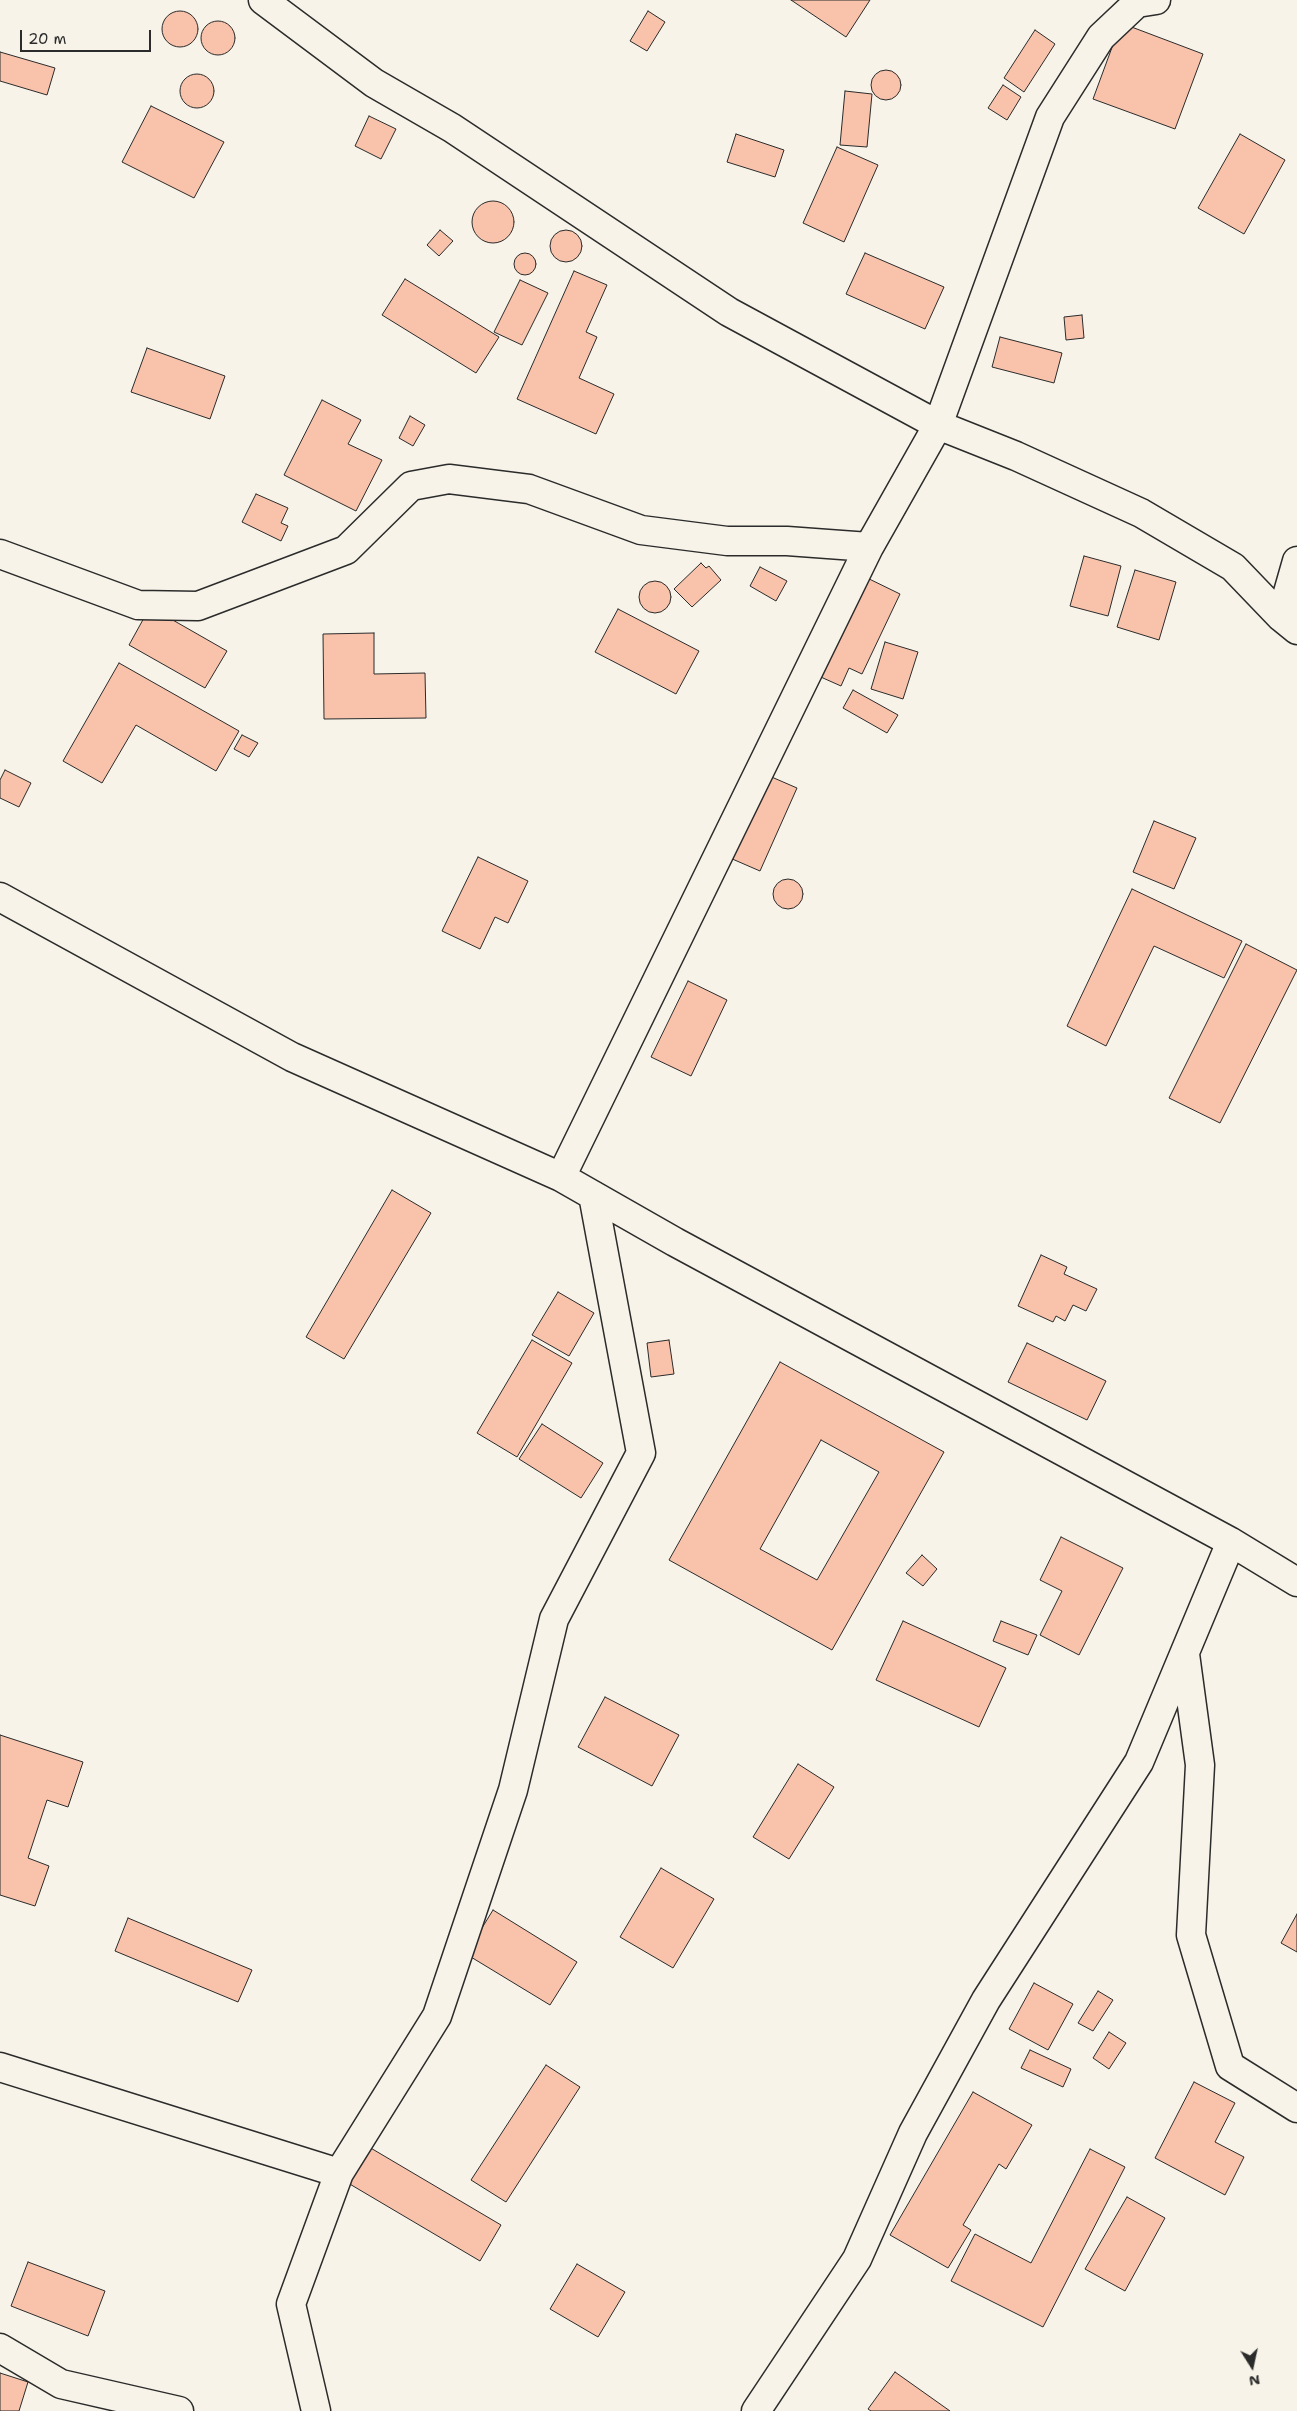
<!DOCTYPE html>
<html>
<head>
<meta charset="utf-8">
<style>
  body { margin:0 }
  #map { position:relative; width:1297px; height:2411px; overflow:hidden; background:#f7f3e8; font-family:"Shantell Sans",sans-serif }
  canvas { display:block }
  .north { position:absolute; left:1227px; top:2341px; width:50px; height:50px; -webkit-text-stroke:4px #f7f3e8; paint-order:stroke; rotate:170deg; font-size:14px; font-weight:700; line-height:20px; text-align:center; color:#2b2b2b }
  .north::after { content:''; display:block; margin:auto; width:18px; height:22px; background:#2b2b2b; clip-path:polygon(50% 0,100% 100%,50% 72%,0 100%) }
  .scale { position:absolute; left:20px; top:30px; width:131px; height:22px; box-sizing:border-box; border:2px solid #2b2b2b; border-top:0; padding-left:6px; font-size:15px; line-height:18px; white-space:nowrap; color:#2b2b2b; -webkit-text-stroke:4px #f7f3e8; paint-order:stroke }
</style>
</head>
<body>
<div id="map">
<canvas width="1297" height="2411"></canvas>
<div class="north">N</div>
<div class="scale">20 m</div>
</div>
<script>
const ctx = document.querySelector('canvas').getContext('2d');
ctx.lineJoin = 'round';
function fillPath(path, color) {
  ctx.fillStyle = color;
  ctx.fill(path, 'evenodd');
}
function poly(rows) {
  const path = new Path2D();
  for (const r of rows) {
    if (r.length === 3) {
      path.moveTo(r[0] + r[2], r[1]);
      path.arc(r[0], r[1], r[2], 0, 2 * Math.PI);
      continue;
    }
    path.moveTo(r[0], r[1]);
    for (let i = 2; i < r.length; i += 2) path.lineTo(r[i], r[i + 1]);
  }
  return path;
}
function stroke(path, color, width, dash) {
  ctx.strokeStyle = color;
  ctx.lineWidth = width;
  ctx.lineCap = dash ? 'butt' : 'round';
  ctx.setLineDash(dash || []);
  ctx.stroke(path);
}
const building = poly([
  [791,0,870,0,846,37,791,0],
  [648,11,665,22,647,51,630,41,648,11],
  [180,29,18],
  [218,38,17],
  [1121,23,1203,54,1175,129,1093,99,1121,23],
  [1035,30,1055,44,1024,92,1004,78,1035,30],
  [0,52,55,68,47,95,0,81,0,52],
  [886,85,15],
  [197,91,17],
  [1003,85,1021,97,1007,120,988,108,1003,85],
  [845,91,872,94,867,147,840,145,845,91],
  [151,106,224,142,194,198,122,162,151,106],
  [369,116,396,129,381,159,355,146,369,116],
  [736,134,784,150,775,177,727,162,736,134],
  [1240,134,1285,160,1244,234,1198,208,1240,134],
  [837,147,878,165,844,242,803,223,837,147],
  [493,222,21],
  [566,246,16],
  [440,230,453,241,439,256,427,245,440,230],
  [525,264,11],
  [865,253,944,287,925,329,846,294,865,253],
  [574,271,607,285,586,332,597,337,579,378,614,394,596,434,517,399,574,271],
  [405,279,499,337,476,373,382,315,405,279],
  [520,280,548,293,522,345,494,332,520,280],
  [1082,315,1084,338,1066,340,1064,317,1082,315],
  [1000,337,1062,353,1054,383,992,367,1000,337],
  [147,348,225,376,210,419,131,392,147,348],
  [322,400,361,420,348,444,382,460,356,511,284,475,322,400],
  [410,416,425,425,413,446,399,438,410,416],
  [256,494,288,508,281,523,288,526,281,541,242,522,256,494],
  [1084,556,1121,566,1108,616,1070,606,1084,556],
  [701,563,706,568,709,566,721,580,692,607,674,589,701,563],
  [760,567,787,581,776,601,750,586,760,567],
  [1135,570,1176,582,1159,640,1117,627,1135,570],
  [861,575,900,594,862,674,849,668,841,686,814,674,861,575],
  [655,597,16],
  [150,607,227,651,205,688,129,645,150,607],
  [618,609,699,651,676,694,595,652,618,609],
  [374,633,374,674,425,673,426,718,324,719,323,634,374,633],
  [885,642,918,652,903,699,871,689,885,642],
  [119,663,239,731,216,771,136,725,102,783,63,761,119,663],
  [853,690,898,715,887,733,843,708,853,690],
  [242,735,258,743,249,757,234,749,242,735],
  [5,770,31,783,19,807,0,798,0,780,5,770],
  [767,775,797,788,760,871,730,858,767,775],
  [1154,821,1196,838,1174,889,1133,872,1154,821],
  [478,857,528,881,508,923,495,917,480,949,442,931,478,857],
  [788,894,15],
  [1132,889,1242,941,1224,978,1154,946,1106,1046,1067,1026,1132,889],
  [1246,944,1297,970,1220,1123,1169,1098,1246,944],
  [688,981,727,1000,691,1076,651,1057,688,981],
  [392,1190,431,1213,344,1359,306,1337,392,1190],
  [1041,1255,1067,1267,1064,1274,1097,1289,1086,1311,1073,1305,1065,1321,1056,1316,1053,1322,1018,1306,1041,1255],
  [558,1292,594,1313,569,1356,532,1335,558,1292],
  [532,1340,572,1363,517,1457,477,1433,532,1340],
  [669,1340,674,1374,651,1377,647,1343,669,1340],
  [1027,1343,1106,1381,1087,1420,1008,1382,1027,1343],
  [780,1362,944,1452,832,1650,669,1560,780,1362],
  [542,1424,603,1463,581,1498,519,1459,542,1424],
  [821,1440,879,1472,817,1580,760,1549,821,1440],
  [1061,1537,1123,1568,1079,1655,1040,1635,1062,1591,1040,1580,1061,1537],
  [922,1555,937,1569,923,1586,906,1573,922,1555],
  [903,1621,1006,1668,979,1727,876,1680,903,1621],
  [1001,1621,1037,1635,1028,1655,993,1641,1001,1621],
  [605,1697,679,1735,652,1786,578,1747,605,1697],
  [0,1735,83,1762,68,1807,47,1800,28,1858,49,1866,35,1906,0,1895,0,1735],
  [798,1764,834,1787,789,1859,753,1837,798,1764],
  [661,1868,714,1899,673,1968,620,1937,661,1868],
  [493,1910,577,1962,550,2005,466,1954,493,1910],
  [1297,1914,1297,1952,1281,1943,1297,1914],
  [128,1918,252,1970,238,2002,115,1951,128,1918],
  [1034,1983,1073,2004,1048,2050,1009,2029,1034,1983],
  [1098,1991,1113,2000,1093,2031,1078,2023,1098,1991],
  [1109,2032,1126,2043,1109,2069,1093,2058,1109,2032],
  [1030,2050,1071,2069,1063,2087,1021,2068,1030,2050],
  [546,2065,580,2087,506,2202,471,2180,546,2065],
  [1194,2082,1235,2103,1215,2142,1244,2157,1225,2195,1155,2158,1194,2082],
  [973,2092,1032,2125,1006,2169,999,2164,963,2225,971,2230,948,2268,890,2235,973,2092],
  [369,2147,501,2225,480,2261,348,2183,369,2147],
  [1090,2149,1125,2167,1043,2327,951,2281,975,2234,1031,2263,1090,2149],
  [1127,2197,1165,2218,1125,2291,1085,2269,1127,2197],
  [28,2262,105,2291,88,2336,11,2306,28,2262],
  [577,2264,625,2292,598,2337,550,2309,577,2264],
  [895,2372,950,2411,871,2411,868,2409,895,2372],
  [0,2373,28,2382,19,2411,0,2411,0,2373]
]);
const street = poly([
  [263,0,374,83,452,128,729,312,938,425,1016,456,1141,513,1233,567,1281,617,1297,630],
  [0,554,138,605,198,606,346,550,411,486,449,479,529,489,641,530,727,541,787,541,869,547],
  [1281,617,1297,561],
  [0,897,292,1057,561,1177,675,1242,1231,1542,1297,1582],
  [561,1177,869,547,938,425,1050,117,1101,37,1137,3,1156,0],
  [1185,1654,1200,1765,1191,1935,1230,2066,1297,2108],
  [0,2067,339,2173],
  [0,2348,61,2384,179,2411],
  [316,2411,291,2304,339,2173,437,2016,513,1790,554,1619,641,1453,593,1195],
  [756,2411,857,2259,913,2133,986,2000,1139,1762,1231,1542]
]);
fillPath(building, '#f9c2ab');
stroke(building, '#2b2b2b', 1);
stroke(street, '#2b2b2b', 31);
stroke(street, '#f7f3e8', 28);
</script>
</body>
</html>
